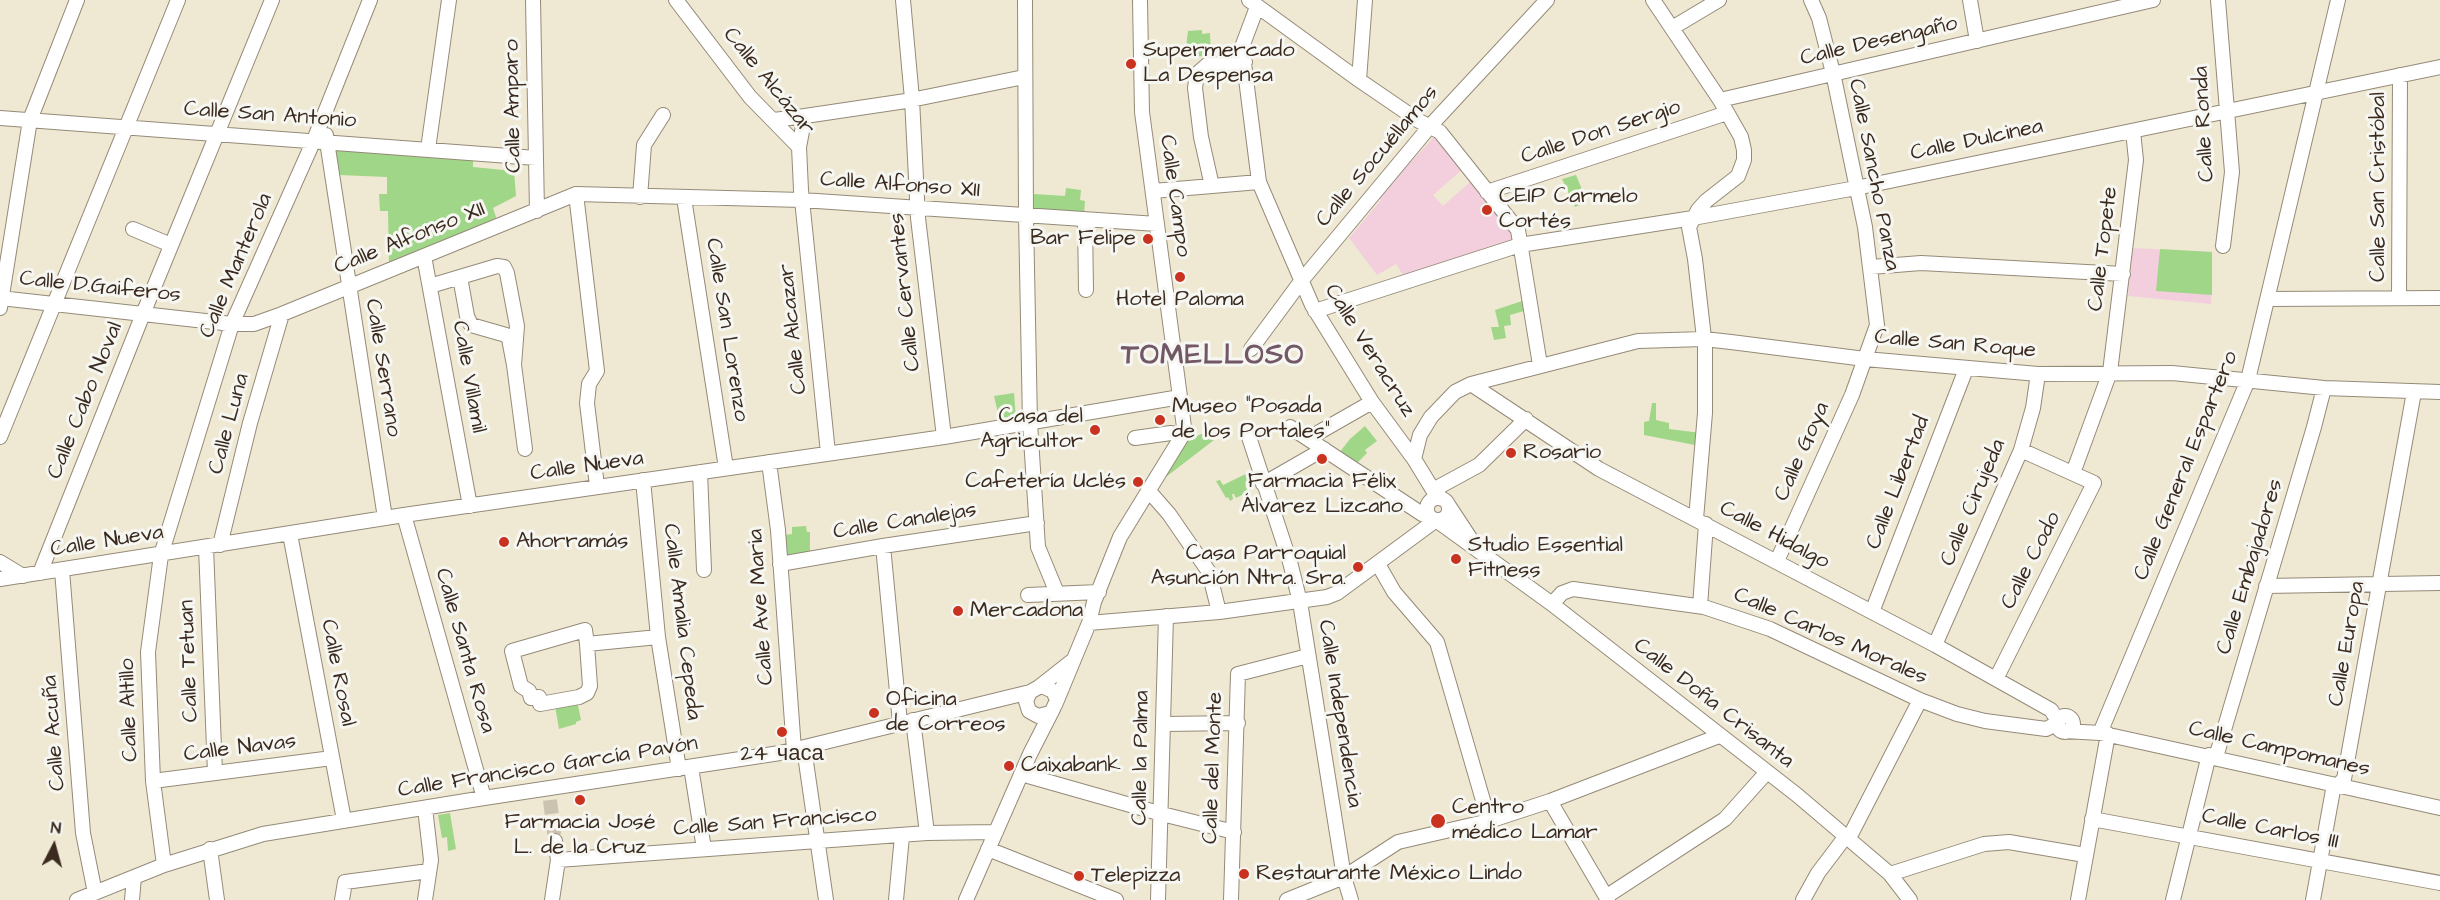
<!DOCTYPE html>
<html>
<head>
<meta charset="utf-8">
<style>
  body { margin:0 }
  #map { position:relative; width:2440px; height:900px; overflow:hidden; background:#efe9d3; font-family:"Architects Daughter",sans-serif }
  canvas { display:block }
  .north { position:absolute; left:24px; top:816px; width:60px; height:60px; -webkit-text-stroke:4px #f6f6f2; paint-order:stroke; rotate:6deg; font-size:16px; font-weight:700; line-height:24px; text-align:center; color:#3b2a1e }
  .north::after { content:''; display:block; margin:auto; width:21px; height:27px; background:#3b2a1e; clip-path:polygon(50% 0,100% 100%,50% 72%,0 100%) }
</style>
</head>
<body>
<div id="map">
<canvas width="2440" height="900"></canvas>
<div class="north">N</div>
</div>
<script>
const ctx = document.querySelector('canvas').getContext('2d');
ctx.lineJoin = 'round';
function fillPath(path, color) {
  ctx.fillStyle = color;
  ctx.fill(path, 'evenodd');
}
function poly(rows) {
  const path = new Path2D();
  for (const r of rows) {
    if (r.length === 3) {
      path.moveTo(r[0] + r[2], r[1]);
      path.arc(r[0], r[1], r[2], 0, 2 * Math.PI);
      continue;
    }
    path.moveTo(r[0], r[1]);
    for (let i = 2; i < r.length; i += 2) path.lineTo(r[i], r[i + 1]);
  }
  return path;
}
function stroke(path, color, width, dash) {
  ctx.strokeStyle = color;
  ctx.lineWidth = width;
  ctx.lineCap = dash ? 'butt' : 'round';
  ctx.setLineDash(dash || []);
  ctx.stroke(path);
}
function label(font, color, halo, rows, align = 'center') {
  ctx.font = font + ' "Architects Daughter",sans-serif';
  ctx.lineWidth = 6;
  ctx.setLineDash([]);
  ctx.textBaseline = 'middle';
  ctx.strokeStyle = halo;
  ctx.fillStyle = color;
  for (const [text, x, y, turn = 0] of rows) {
    ctx.save();
    ctx.translate(x, y);
    ctx.rotate((+turn || 0) * Math.PI / 180);
    ctx.textAlign = isNaN(turn) ? turn : align;
    if (halo) ctx.strokeText(text, 0, 0);
    ctx.fillText(text, 0, 0);
    ctx.restore();
  }
}
const built = poly([
  [1435,136,1462,170,1433,195,1443,206,1471,181,1510,231,1512,240,1442,264,1441,263,1403,275,1396,264,1377,275,1349,238,1381,200,1379,196],
  [2133,248,2212,252,2211,304,2128,296]
]);
const green = poly([
  [1202,30,1202,34,1210,33,1211,57,1185,55,1188,31],
  [335,150,473,159,473,167,514,171,516,196,493,208,498,223,389,265,388,211,380,211,379,194,387,194,387,177,339,175],
  [1576,175,1587,202,1575,207,1562,179],
  [1066,188,1081,190,1080,200,1085,201,1084,214,1034,211,1034,194,1065,196],
  [2160,249,2212,252,2212,295,2156,291],
  [1522,301,1524,311,1510,315,1511,325,1504,326,1506,338,1494,340,1491,327,1499,327,1495,310],
  [1014,393,1016,419,1000,422,994,396],
  [1652,403,1656,403,1656,420,1669,423,1669,429,1701,433,1700,446,1644,435,1644,422,1649,421],
  [1365,426,1377,441,1365,450,1367,453,1356,464,1339,453,1350,439],
  [1209,431,1214,440,1162,480,1186,440],
  [1252,471,1255,481,1245,485,1248,492,1236,498,1234,494,1232,494,1233,499,1230,501,1228,497,1226,498,1216,481,1220,480,1223,485],
  [806,526,807,532,810,532,810,552,787,557,785,555,784,535,792,534,792,527],
  [577,701,581,720,576,722,576,724,559,729,555,706],
  [450,813,456,849,448,851,447,837,442,838,438,815]
]);
const minorTunnel = poly([
  [550,800,555,841]
]);
const minor = poly([
  [533,0,537,211],
  [676,0,750,97,799,147],
  [903,0,912,99,918,218,944,437],
  [1025,0,1026,216,1030,423,1038,547,1057,593],
  [1249,0,1359,80,1419,121,1440,132,1518,230,1540,365],
  [1653,0,1720,100,1741,137,1744,150,1744,160,1738,176,1706,201,1698,210,1689,227,1695,259,1705,347,1705,413,1696,519],
  [1970,0,1977,41],
  [2218,0,2232,172,2223,246],
  [2338,0,2248,380,2100,733,2440,808],
  [1257,7,1242,47,1259,182,1312,305,1372,402,1414,459,1433,490,1442,499],
  [1672,28,1719,0],
  [1359,80,1365,0],
  [1720,100,2153,0],
  [0,118,536,158],
  [774,120,805,116],
  [326,135,385,518],
  [428,149,449,0],
  [1212,186,1201,137,1195,88,1197,74,1207,65,1245,62],
  [1153,191,1259,182],
  [1487,192,1727,113],
  [576,194,597,371,589,384,587,403,597,486],
  [640,197,644,145,663,115],
  [684,198,726,468],
  [1085,220,1086,290],
  [133,229,171,245],
  [424,256,470,506],
  [1871,267,1921,263,2123,274],
  [430,286,460,277],
  [0,298,232,324,254,324,282,314,576,194,802,200,1157,224],
  [2399,298,2400,75],
  [2268,299,2440,298],
  [0,308,30,120,77,0],
  [1315,311,1520,245,1693,218,1856,188,2440,67],
  [1251,349,1302,280,1431,125,1547,0],
  [514,365,509,339,506,335,471,325,467,316,460,277,497,266,504,267,507,273,517,326,514,365,525,449],
  [1471,384,1599,469,1935,645,2051,710,2058,721],
  [1290,427,1422,514,1430,517],
  [1248,434,1290,562,1300,602,1344,877,1351,900],
  [0,437,178,0],
  [1135,438,1171,433,1182,436],
  [1309,438,1372,402],
  [828,453,801,190,799,147,805,116,906,101,1024,77],
  [1414,459,1420,435,1431,417,1455,392,1471,384,1638,341,1704,339,1731,342,1865,359,2038,374,2172,373,2324,388,2440,392],
  [769,462,778,530,794,750],
  [700,472,704,570],
  [2073,473,2110,372,2136,160,2133,131],
  [643,480,658,637,679,769],
  [1263,484,1324,449],
  [1148,490,1169,514,1209,572,1219,612],
  [1433,490,1479,465,1526,419],
  [1438,509,11],
  [1449,506,1474,544],
  [404,515,484,798],
  [290,534,344,820],
  [220,545,250,423,282,314],
  [883,546,900,723],
  [206,547,215,773],
  [1777,561,1852,395,1877,325,1865,227,1833,73,1819,18,1811,0],
  [0,562,23,576],
  [780,564,883,546,1037,523],
  [1378,564,1394,592,1437,642,1489,821],
  [62,570,83,833,95,893],
  [40,573,143,314,272,0],
  [0,579,404,515,944,437,1180,397],
  [2266,586,2440,583],
  [1028,595,1099,592],
  [1552,604,1562,593,1573,589,1704,607,1770,629,1920,700,1957,714,1985,721,2046,729,2058,723],
  [1700,606,1706,524],
  [1872,612,1966,369],
  [1089,623,1219,612,1327,597,1337,593,1436,520,1552,604,1797,795,1890,874,1910,900],
  [587,644,590,686,587,693,579,697,540,704,539,697,531,698,529,691,521,686,512,651,585,630,587,644,658,637],
  [1935,645,2021,450,2033,408,2038,374],
  [1996,679,2094,483,2021,450],
  [1039,687,1072,661],
  [1055,705,1089,623,1094,602,1120,537,1182,436,1184,427,1142,112,1140,0],
  [2065,724,8],
  [913,720,927,833],
  [1164,724,1238,723],
  [2065,731,2100,733],
  [804,748,826,900],
  [2216,757,2314,427,2324,388],
  [691,767,704,849],
  [1021,774,1162,814,1234,832],
  [153,781,332,758],
  [1550,801,1608,900],
  [425,808,431,860,425,900],
  [2092,819,2440,883],
  [1849,838,1920,700],
  [210,849,217,900],
  [988,849,1116,900],
  [558,860,927,833,996,832],
  [164,865,153,781,148,652,161,555,232,324,314,140,370,0],
  [1890,874,1984,844,2009,842,2085,855],
  [1607,896,1725,819,1767,772],
  [77,900,164,865,263,834,484,798,780,753,1030,692],
  [132,900,134,877],
  [342,900,345,882,429,871],
  [552,900,558,860,555,841],
  [896,900,902,836],
  [966,900,1030,754,1053,709,1057,700,1053,691,1044,687,1039,687,1030,692,1026,701,1029,711,1038,716,1050,713],
  [1158,900,1166,616],
  [1231,900,1238,674,1308,656],
  [1287,900,1344,877,1398,842,1489,821,1550,801,1719,736],
  [1803,900,1818,873,1846,836],
  [2078,900,2108,734],
  [2173,900,2209,755],
  [2313,900,2333,790,2344,779,2414,392]
]);
const markers = [
  [1131,64,6,"#c8321e"],
  [1487,210,6,"#c8321e"],
  [1148,239,6,"#c8321e"],
  [1180,277,6,"#c8321e"],
  [1160,420,6,"#c8321e"],
  [1095,430,6,"#c8321e"],
  [1511,453,6,"#c8321e"],
  [1322,459,6,"#c8321e"],
  [1138,482,6,"#c8321e"],
  [504,542,6,"#c8321e"],
  [1456,559,6,"#c8321e"],
  [1358,567,6,"#c8321e"],
  [958,611,6,"#c8321e"],
  [874,713,6,"#c8321e"],
  [782,732,6,"#c8321e"],
  [1009,766,6,"#c8321e"],
  [580,800,6,"#c8321e"],
  [1438,821,8,"#c8321e"],
  [1244,874,6,"#c8321e"],
  [1079,876,6,"#c8321e"]
];
const streetNames = [
  ["Calle Desengaño",1879,42,-13],
  ["Calle Alcázar",768,82,51],
  ["Calle Amparo",514,106,-91],
  ["Calle San Antonio",270,116,4],
  ["Calle Ronda",2205,124,-93],
  ["Calle Don Sergio",1601,133,-18],
  ["Calle Dulcinea",1977,141,-12],
  ["Calle Socuéllamos",1378,157,-50],
  ["Calle Sancho Panza",1873,175,79],
  ["Calle Alfonso XII",900,186,4],
  ["Calle San Cristóbal",2379,187,-90],
  ["Calle Campo",1174,196,82],
  ["Calle Alfonso XII",410,239,-22],
  ["Calle Topete",2104,249,-83],
  ["Calle Manterola",237,266,-67],
  ["Calle D.Gaiferos",100,288,6],
  ["Calle Cervantes",906,292,-96],
  ["Calle Alcazar",794,329,-96],
  ["Calle San Lorenzo",726,330,81],
  ["Calle San Roque",1955,345,5],
  ["Calle Veracruz",1369,351,58],
  ["Calle Serrano",382,368,81],
  ["Calle Villamil",468,377,80],
  ["Calle Cabo Noval",86,401,-68],
  ["Calle Luna",230,424,-75],
  ["Calle Goya",1803,452,-66],
  ["Calle General Espartero",2187,466,-68],
  ["Calle Nueva",587,467,-8],
  ["Calle Libertad",1899,483,-69],
  ["Calle Cirujeda",1974,503,-67],
  ["Calle Canalejas",905,522,-9],
  ["Calle Hidalgo",1774,536,28],
  ["Calle Nueva",107,542,-9],
  ["Calle Codo",2032,561,-63],
  ["Calle Embajadores",2251,567,-73],
  ["Calle Ave Maria",762,607,-94],
  ["Calle Amalia Cepeda",681,622,83],
  ["Calle Carlos Morales",1830,637,24],
  ["Calle Europa",2348,644,-80],
  ["Calle Santa Rosa",464,651,74],
  ["Calle Tetuan",190,661,-92],
  ["Calle Rosal",337,673,79],
  ["Calle Doña Crisanta",1713,704,38],
  ["Calle Altillo",130,710,-92],
  ["Calle Independencia",1339,714,81],
  ["Calle Acuña",55,733,-94],
  ["Calle Navas",240,749,-7],
  ["Calle Campomanes",2279,750,13],
  ["Calle la Palma",1142,758,-89],
  ["Calle Francisco García Pavón",548,768,-9],
  ["Calle del Monte",1214,768,-88],
  ["Calle San Francisco",775,823,-4],
  ["Calle Carlos III",2270,830,11]
];
const poiNames = [
  ["Supermercado",1143,51],
  ["La Despensa",1143,76],
  ["CEIP Carmelo",1499,197],
  ["Cortés",1499,222],
  ["Bar Felipe",1136,239,"right"],
  ["Hotel Paloma",1180,300,"center"],
  ["Museo \"Posada",1172,407],
  ["de los Portales\"",1172,432],
  ["Casa del",1083,417,"right"],
  ["Agricultor",1083,442,"right"],
  ["Rosario",1523,453],
  ["Cafetería Uclés",1126,482,"right"],
  ["Farmacia Félix",1322,482,"center"],
  ["Álvarez Lizcano",1322,507,"center"],
  ["Ahorramás",516,542],
  ["Studio Essential",1468,546],
  ["Fitness",1468,571],
  ["Casa Parroquial",1346,554,"right"],
  ["Asunción Ntra. Sra.",1346,579,"right"],
  ["Mercadona",970,611],
  ["Oficina",886,700],
  ["de Correos",886,725],
  ["24 часа",782,755,"center"],
  ["Caixabank",1021,766],
  ["Centro",1452,808],
  ["médico Lamar",1452,833],
  ["Farmacia José",580,823,"center"],
  ["L. de la Cruz",580,848,"center"],
  ["Restaurante México Lindo",1256,874],
  ["Telepizza",1091,876]
];
const districtNames = [
  ["TOMELLOSO",1213,357]
];
fillPath(built, '#f3cfde');
fillPath(green, '#a0d687');
stroke(minorTunnel, '#cbc3af', 14, [14, 7]);
stroke(minor, '#958a78', 16);
stroke(minor, '#fff', 14);
for (const [x, y, r, color] of markers) {
  const dot = new Path2D();
  dot.arc(x, y, r, 0, 2 * Math.PI);
  ctx.fillStyle = color;
  ctx.fill(dot);
  stroke(dot, '#f6f6f2', 2);
}
label('22px', '#3b2a1e', '#f6f6f2', streetNames);
label('22px', '#3b2a1e', '#f6f6f2', poiNames, 'left');
ctx.letterSpacing = '1.5px';
label('bold 28px', '#725865', '#f6f6f2', districtNames);
ctx.letterSpacing = '0px';
</script>
</body>
</html>
